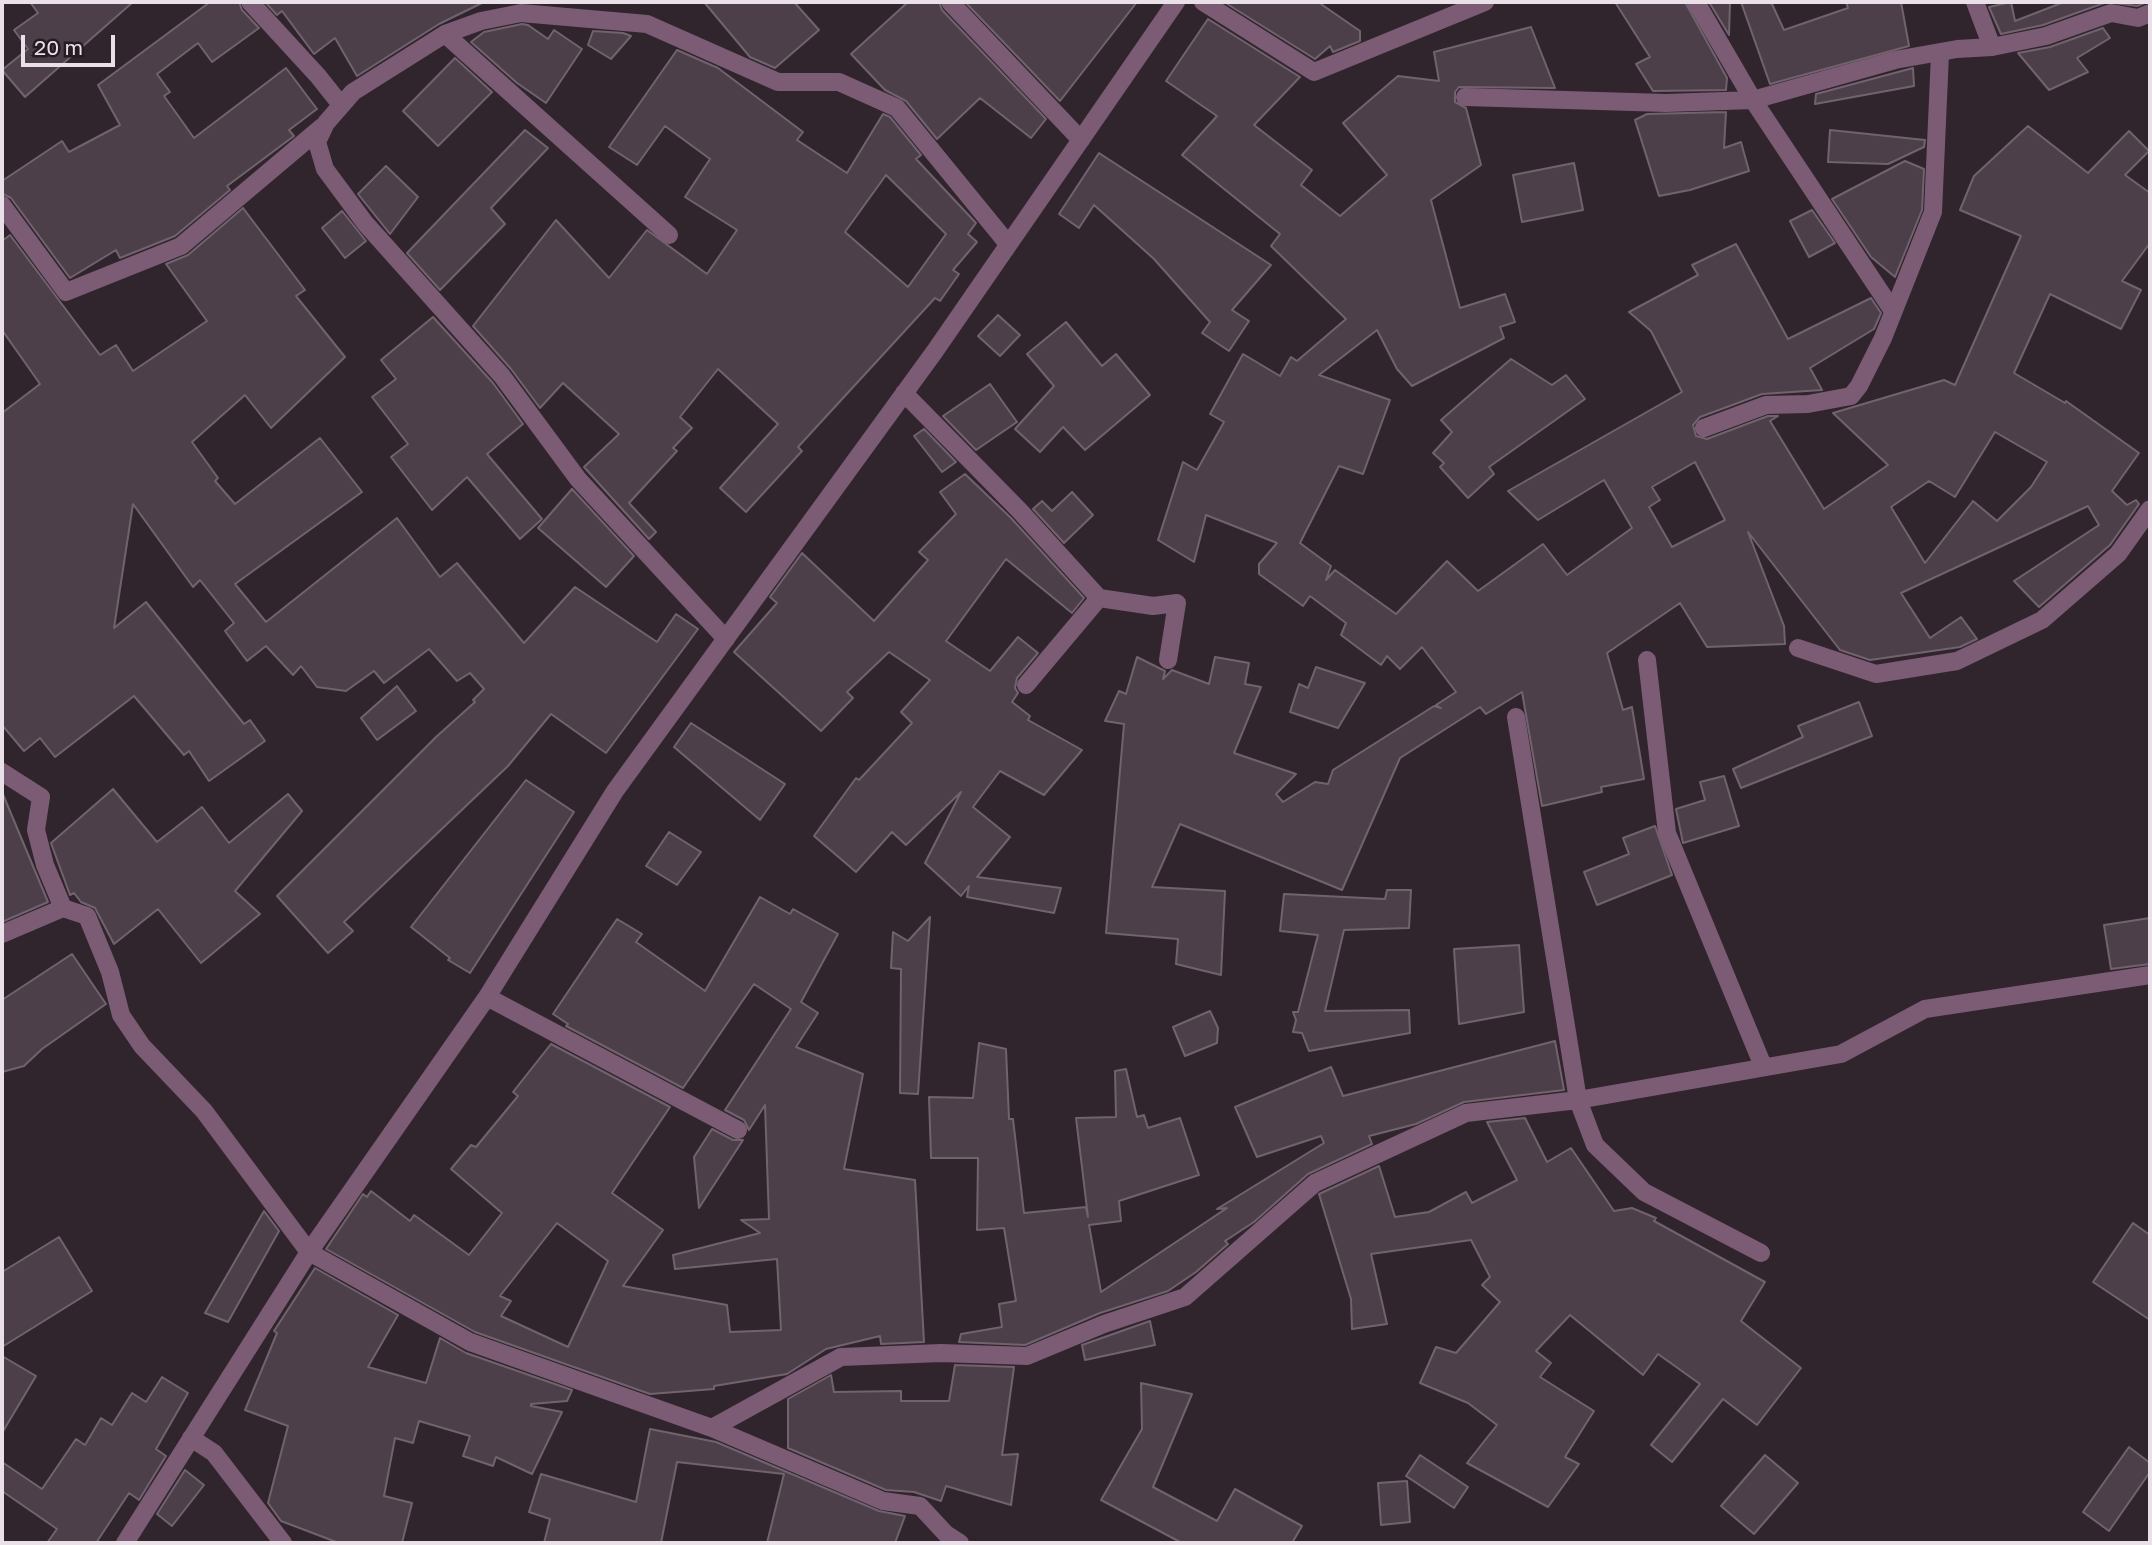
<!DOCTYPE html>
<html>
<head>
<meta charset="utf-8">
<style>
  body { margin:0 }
  #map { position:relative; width:2152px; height:1545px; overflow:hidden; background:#30242d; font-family:"Golos Text",sans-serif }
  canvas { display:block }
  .frame { position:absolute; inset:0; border:4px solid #e9e1e7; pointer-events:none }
  .scale { position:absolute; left:21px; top:35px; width:94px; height:32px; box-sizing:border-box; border:4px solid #e9e1e7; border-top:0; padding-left:9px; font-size:21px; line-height:24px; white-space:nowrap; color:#e9e1e7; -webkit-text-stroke:5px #261b23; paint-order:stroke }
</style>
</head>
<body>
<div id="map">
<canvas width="2152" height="1545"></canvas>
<div class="frame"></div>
<div class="scale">20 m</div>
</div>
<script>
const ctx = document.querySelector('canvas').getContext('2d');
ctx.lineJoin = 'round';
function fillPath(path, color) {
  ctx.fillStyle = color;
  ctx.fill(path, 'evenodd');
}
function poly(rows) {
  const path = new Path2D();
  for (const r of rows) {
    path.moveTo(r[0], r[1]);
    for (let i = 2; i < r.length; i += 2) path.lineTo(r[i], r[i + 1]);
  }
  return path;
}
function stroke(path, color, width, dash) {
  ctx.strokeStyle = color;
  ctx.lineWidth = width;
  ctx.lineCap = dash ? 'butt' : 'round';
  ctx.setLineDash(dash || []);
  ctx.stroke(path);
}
const building = poly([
  [30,2,133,2,25,97,2,70,28,49,14,30,38,13,30,2],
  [210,2,239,2,242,10,259,28,212,62,198,43,157,74,170,92,164,96,194,138,286,68,317,109,289,130,294,136,227,186,230,190,175,236,120,258,116,250,70,278,11,198,3,194,2,181,62,141,69,152,120,125,98,85,210,2],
  [265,2,484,2,439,24,357,76,335,38,314,54,282,11,277,15,265,2],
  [704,2,794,2,819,30,775,68,750,57,704,2],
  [908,2,939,2,942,10,1046,119,1031,138,980,98,937,139,906,101,885,90,851,54,908,2],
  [965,2,1137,2,1060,101,965,2],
  [1224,2,1318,2,1360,31,1360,41,1333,52,1330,46,1315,59,1224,2],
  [1615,2,1685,2,1727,78,1726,90,1653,91,1636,64,1650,57,1615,2],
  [1709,2,1730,2,1729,35,1709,2],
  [1741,2,1771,2,1784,30,1848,8,1846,2,1901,2,1909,46,1770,84,1741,2],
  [2011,2,2015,21,2064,2,2147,2,2137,6,2107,2,2043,25,2001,34,1989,7,2011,2],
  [1208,19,1300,77,1254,125,1312,170,1301,185,1340,216,1387,175,1343,123,1398,76,1439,81,1434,52,1531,27,1555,88,1459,87,1455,92,1455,102,1466,108,1481,165,1431,200,1460,308,1505,294,1515,322,1500,327,1504,338,1412,386,1397,369,1377,330,1319,375,1390,400,1363,474,1339,466,1300,543,1331,566,1326,580,1335,570,1396,614,1447,561,1478,591,1543,544,1567,575,1632,528,1604,480,1538,520,1508,491,1682,392,1651,331,1629,312,1698,275,1692,265,1736,244,1788,339,1871,298,1881,313,1874,329,1810,368,1822,390,1762,394,1700,417,1693,425,1696,436,1707,439,1768,416,1778,416,1770,421,1824,509,1888,465,1833,413,1944,380,1955,385,2021,236,1960,210,1974,176,2028,126,2088,173,2129,131,2149,151,2125,175,2150,193,2150,243,2122,281,2141,290,2121,329,2050,294,2014,373,2065,403,2066,401,2139,453,2112,491,2127,505,2136,500,2139,504,2110,545,2039,607,2014,581,2099,525,2088,506,1901,593,1930,638,1961,617,1977,639,1960,647,1870,660,1840,650,1748,532,1784,626,1785,644,1707,647,1680,603,1607,653,1623,710,1632,707,1644,779,1601,787,1602,792,1542,806,1522,692,1486,714,1480,707,1400,758,1342,890,1180,824,1152,887,1225,891,1221,975,1176,964,1178,939,1106,933,1124,724,1105,721,1119,691,1126,694,1137,657,1165,671,1163,679,1172,670,1209,684,1215,657,1249,663,1245,684,1261,687,1234,753,1296,774,1276,794,1283,802,1315,782,1328,784,1333,770,1434,706,1441,708,1436,705,1456,692,1422,647,1400,669,1387,656,1381,665,1341,635,1346,623,1310,596,1303,606,1259,574,1259,564,1277,543,1206,515,1194,562,1158,540,1183,462,1197,470,1224,422,1210,414,1243,354,1280,376,1291,357,1297,361,1346,319,1271,246,1280,234,1182,155,1217,116,1166,81,1208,19],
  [1995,432,2047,462,2031,487,1997,521,1973,501,1925,563,1891,507,1929,481,1955,497,1995,432],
  [1695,462,1725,520,1672,547,1649,507,1660,500,1652,487,1695,462],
  [522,24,528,25,548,39,554,30,582,49,546,103,517,83,471,42,484,32,522,24],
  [2103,28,2110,38,2077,58,2088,72,2049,90,2018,53,2050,47,2103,28],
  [593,31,623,33,631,36,611,59,588,45,593,31],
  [677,50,718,68,803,132,797,140,847,173,883,114,890,117,921,155,916,159,976,223,968,234,977,242,953,270,959,274,940,301,935,298,798,447,802,451,746,512,720,488,778,424,718,369,680,417,692,428,673,448,677,451,629,503,656,532,649,539,584,467,619,434,563,383,540,408,511,369,473,326,556,220,609,278,647,230,707,274,737,230,685,197,710,159,665,126,637,165,609,147,677,50],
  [886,175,946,234,908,287,845,232,886,175],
  [455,58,492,92,438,146,403,111,455,58],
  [1913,68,1914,86,1815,104,1816,94,1913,68],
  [1726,112,1724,148,1741,142,1749,171,1690,190,1659,196,1635,120,1647,114,1726,112],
  [525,130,548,148,491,208,505,224,440,290,407,253,525,130],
  [1830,130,1925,140,1924,147,1888,164,1828,162,1830,130],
  [1099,153,1271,265,1232,310,1249,321,1229,351,1202,333,1210,322,1154,259,1094,205,1079,228,1059,214,1099,153],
  [1905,161,1924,169,1922,210,1895,277,1871,257,1832,199,1905,161],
  [1574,163,1583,210,1522,222,1513,175,1574,163],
  [386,166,418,197,390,234,358,194,386,166],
  [243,208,305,290,296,296,345,357,271,428,245,395,192,442,218,478,215,481,235,504,320,438,362,492,235,584,266,622,397,518,440,577,457,563,524,643,575,587,657,642,676,614,698,629,606,753,551,714,508,766,344,922,353,931,328,953,277,896,436,737,475,702,473,700,484,689,470,673,457,681,429,649,384,683,374,671,346,691,317,687,301,666,293,675,266,646,247,661,225,631,234,623,200,580,193,587,133,504,114,628,146,602,244,724,250,720,265,741,209,781,189,751,184,755,134,696,55,757,40,738,24,751,2,725,2,413,40,384,2,330,2,241,10,235,100,355,116,345,133,371,207,321,166,264,188,255,243,208],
  [1812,210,1835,243,1809,257,1790,221,1812,210],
  [342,211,366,241,345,258,322,228,342,211],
  [998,315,1020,335,1000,356,978,336,998,315],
  [433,317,493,383,523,424,487,454,542,519,520,539,467,477,432,510,391,457,408,444,372,397,396,379,381,360,433,317],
  [1066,322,1102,366,1116,354,1150,395,1085,450,1063,427,1040,452,1015,429,1054,386,1027,354,1066,322],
  [1511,359,1552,385,1566,375,1585,399,1489,467,1494,474,1468,498,1440,467,1444,463,1433,453,1452,432,1441,420,1511,359],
  [990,384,1017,422,976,450,943,416,990,384],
  [924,429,956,462,942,472,914,436,924,429],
  [965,474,1011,518,1084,598,1072,613,1006,559,946,641,990,671,1018,637,1038,653,1017,678,1015,688,1018,693,1012,702,1030,716,1028,720,1082,750,1044,795,1000,771,973,807,1010,837,977,877,1061,888,1054,913,967,897,969,886,961,896,925,863,961,792,906,845,892,832,856,872,814,836,856,778,859,780,912,723,901,712,930,680,889,652,847,692,853,698,821,731,734,652,777,603,770,597,802,553,874,621,928,560,919,552,956,514,940,492,965,474],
  [572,489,634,556,606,587,538,528,572,489],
  [1072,492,1093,515,1064,543,1033,509,1042,501,1052,511,1072,492],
  [1316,667,1365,683,1338,728,1290,712,1299,684,1308,688,1316,667],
  [397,686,416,711,377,740,361,718,397,686],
  [1859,702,1872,736,1741,788,1733,769,1803,737,1798,726,1859,702],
  [691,723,785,784,760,820,674,747,691,723],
  [1724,776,1739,826,1683,843,1676,809,1705,800,1700,782,1724,776],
  [526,780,574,812,470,973,448,960,450,958,411,927,526,780],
  [113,789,157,842,202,807,229,843,288,794,302,811,235,891,260,914,201,963,158,909,114,944,95,908,81,902,74,893,70,895,51,843,113,789],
  [2,792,48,902,2,922,2,792],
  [1655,826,1672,875,1597,905,1584,872,1629,854,1623,838,1655,826],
  [669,832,701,852,677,885,646,866,669,832],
  [1387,890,1411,890,1409,928,1344,930,1325,1011,1409,1010,1410,1033,1309,1051,1302,1033,1293,1032,1296,1020,1293,1012,1298,1012,1318,935,1280,931,1284,894,1385,899,1387,890],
  [760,897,790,914,793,909,838,934,801,1002,818,1013,796,1047,863,1074,844,1169,915,1180,924,1342,881,1344,880,1336,826,1349,787,1374,714,1386,714,1389,650,1394,475,1332,326,1249,363,1194,367,1197,371,1191,410,1221,414,1215,469,1255,502,1213,451,1169,471,1145,476,1147,518,1096,513,1092,551,1044,670,1107,612,1193,663,1230,623,1286,727,1305,730,1332,781,1330,777,1259,675,1269,673,1255,760,1233,741,1220,769,1219,765,1105,749,1130,744,1120,725,1110,791,1009,754,984,683,1088,566,1026,568,1024,553,1014,617,919,642,934,636,942,705,991,760,897],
  [557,1223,608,1261,568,1347,501,1316,511,1301,500,1296,557,1223],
  [930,917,918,1094,900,1093,901,969,891,968,893,932,908,941,930,917],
  [2150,918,2150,964,2111,969,2104,925,2150,918],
  [1519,945,1524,1012,1459,1024,1454,949,1519,945],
  [72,954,106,1004,42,1049,24,1066,2,1072,2,1000,72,954],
  [1210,1011,1218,1028,1217,1043,1185,1056,1173,1027,1210,1011],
  [1555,1041,1564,1090,1464,1102,1416,1124,1369,1136,1372,1144,1308,1174,1254,1222,1225,1241,1228,1244,1196,1272,1168,1291,1100,1313,1025,1345,959,1342,961,1334,1002,1327,999,1304,1016,1301,1004,1228,977,1230,978,1158,931,1158,929,1097,973,1098,979,1043,1006,1049,1009,1119,1013,1119,1024,1213,1086,1207,1088,1217,1076,1118,1116,1117,1115,1071,1126,1069,1137,1117,1144,1115,1148,1128,1180,1118,1199,1175,1119,1201,1121,1221,1089,1225,1101,1292,1227,1208,1217,1209,1324,1143,1321,1136,1257,1157,1235,1107,1331,1067,1343,1096,1555,1041],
  [1525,1118,1547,1162,1571,1148,1614,1211,1632,1208,1656,1218,1654,1221,1765,1282,1741,1321,1801,1368,1757,1425,1723,1399,1672,1462,1651,1445,1700,1384,1658,1354,1643,1375,1570,1315,1536,1351,1551,1363,1540,1377,1594,1411,1565,1457,1579,1464,1548,1507,1467,1463,1497,1425,1468,1403,1420,1383,1436,1347,1456,1353,1500,1302,1482,1285,1490,1277,1471,1240,1371,1254,1387,1324,1352,1329,1351,1299,1319,1194,1379,1166,1395,1217,1429,1212,1466,1192,1472,1203,1517,1180,1487,1122,1525,1118],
  [712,1129,733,1140,743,1140,699,1208,694,1157,712,1129],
  [264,1211,279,1231,228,1322,205,1313,264,1211],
  [2133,1223,2150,1235,2150,1320,2093,1282,2133,1223],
  [59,1237,92,1291,2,1347,2,1272,59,1237],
  [315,1268,398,1315,368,1367,426,1383,440,1338,466,1353,572,1390,567,1401,531,1404,531,1406,562,1412,532,1474,496,1457,493,1466,463,1456,470,1436,419,1421,413,1443,395,1438,384,1496,412,1503,402,1543,339,1543,281,1521,268,1503,288,1426,245,1410,277,1333,274,1331,315,1268],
  [1150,1321,1155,1345,1085,1360,1082,1345,1150,1321],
  [2,1356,36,1376,2,1433,2,1356],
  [955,1365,1014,1367,1002,1455,1018,1454,1011,1505,946,1486,941,1501,914,1492,886,1490,788,1448,788,1399,831,1375,834,1392,901,1391,901,1401,949,1401,955,1365],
  [162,1377,188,1393,156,1449,166,1456,139,1500,129,1493,96,1543,47,1543,57,1529,2,1491,2,1462,42,1489,76,1439,85,1445,101,1418,112,1425,132,1393,146,1402,162,1377],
  [1141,1383,1192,1394,1153,1487,1217,1521,1235,1489,1302,1526,1292,1543,1182,1543,1101,1500,1142,1429,1141,1383],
  [650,1429,716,1442,879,1511,905,1516,895,1543,767,1543,784,1474,677,1462,661,1543,544,1543,550,1519,529,1512,541,1474,636,1502,650,1429],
  [2129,1447,2150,1463,2150,1472,2109,1531,2083,1512,2129,1447],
  [1420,1455,1468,1487,1454,1508,1406,1476,1420,1455],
  [1765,1455,1798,1483,1754,1534,1721,1506,1765,1455],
  [185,1470,204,1485,172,1526,157,1514,185,1470],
  [1407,1481,1410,1522,1381,1525,1378,1483,1407,1481]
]);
const minor = poly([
  [250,2,318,76,341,105],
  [950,2,1081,140],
  [1203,2,1314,72,1485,2],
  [1696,2,1753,100,1893,311],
  [1975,2,1992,47],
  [445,34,669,235],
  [1465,97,1666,103,1753,100,1895,60,1957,49,1992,47,2046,36,2111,13,2138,18,2150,13],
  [2,205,66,292,181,246,322,127],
  [904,393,1019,510,1099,598,1153,606,1177,603,1168,660],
  [1704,428,1766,405,1808,404,1851,396,1859,386,1883,338,1933,212,1940,54],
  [726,639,578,479,502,376,365,223,325,169,317,142,326,123,353,92,445,34,481,21,521,13,647,24,778,82,839,82,897,108,1008,244],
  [1798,648,1876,674,1957,661,2042,620,2118,554,2150,509],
  [1647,660,1667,833,1763,1066],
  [1026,685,1099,598],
  [1516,717,1578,1100,1595,1145,1644,1192,1761,1253],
  [2,772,41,797,36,830,45,865,63,908],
  [2,934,63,908,87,916,110,972,121,1015,142,1046,204,1111,309,1252,470,1342,712,1428,883,1501,920,1506,946,1534,960,1543],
  [487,997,738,1130],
  [712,1428,841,1357,941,1353,1027,1356,1104,1324,1185,1297,1315,1183,1466,1113,1578,1100,1841,1054,1925,1009,2150,975],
  [191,1438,214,1453,283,1543],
  [125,1543,309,1252,487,997,615,791,935,351,1176,2]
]);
fillPath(building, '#4c3f49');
stroke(building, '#71636d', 2);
stroke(minor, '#7b5c74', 18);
</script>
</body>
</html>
